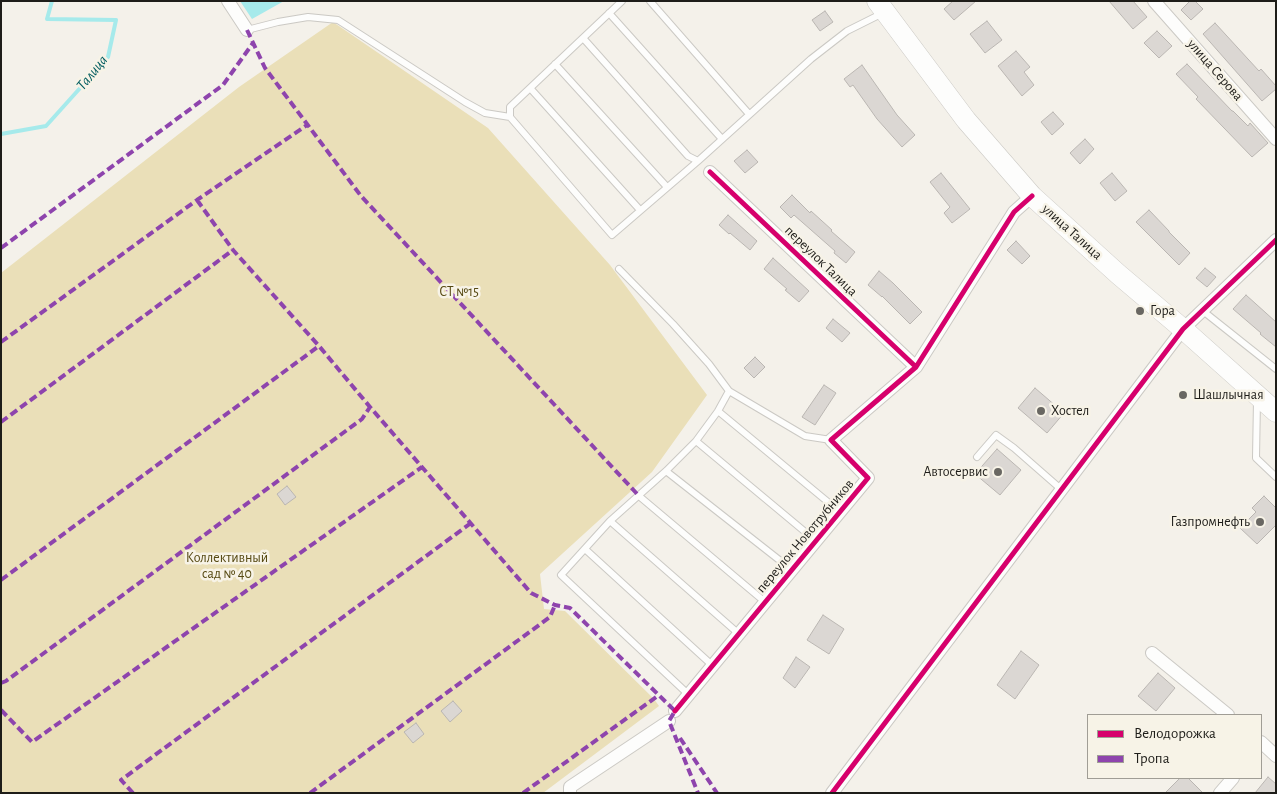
<!DOCTYPE html>
<html>
<head>
<meta charset="utf-8">
<style>
  body { margin:0 }
  #map { position:relative; width:1277px; height:794px; overflow:hidden; background:#f4f1ea; font-family:"Alegreya Sans",sans-serif }
  canvas { display:block }
  .frame { position:absolute; inset:0; border:2px solid #1e1d19; pointer-events:none }
  .legend { position:absolute; left:1087px; top:714px; width:175px; height:65px; box-sizing:border-box; background:#f7f3e7; border:1px solid #a09d95; margin:0; padding:6px 9px; list-style:none; font-size:15px; color:#1e1d19 }
  .legend li { display:flex; align-items:center; gap:10px; height:25px }
  .legend b { width:25px; border:1px solid #a09d95 }
</style>
</head>
<body>
<div id="map">
<canvas width="1277" height="794"></canvas>
<div class="frame"></div>
<ul class="legend">
<li><b style="height:6px;background:#d6006c"></b>Велодорожка</li>
<li><b style="height:6px;background:#8e44ad"></b>Тропа</li>
</ul>
</div>
<script>
const ctx = document.querySelector('canvas').getContext('2d');
ctx.lineJoin = 'round';
function fillPath(path, color) {
  ctx.fillStyle = color;
  ctx.fill(path, 'evenodd');
}
function poly(rows) {
  const path = new Path2D();
  for (const r of rows) {
    path.moveTo(r[0], r[1]);
    for (let i = 2; i < r.length; i += 2) path.lineTo(r[i], r[i + 1]);
  }
  return path;
}
function stroke(path, color, width, dash) {
  ctx.strokeStyle = color;
  ctx.lineWidth = width;
  ctx.lineCap = dash ? 'butt' : 'round';
  ctx.setLineDash(dash || []);
  ctx.stroke(path);
}
function label(font, color, halo, rows, align = 'center') {
  ctx.font = font + ' "Alegreya Sans",sans-serif';
  ctx.lineWidth = 5;
  ctx.setLineDash([]);
  ctx.textBaseline = 'middle';
  ctx.strokeStyle = halo;
  ctx.fillStyle = color;
  for (const [text, x, y, turn = 0] of rows) {
    ctx.save();
    ctx.translate(x, y);
    ctx.rotate((+turn || 0) * Math.PI / 180);
    ctx.textAlign = isNaN(turn) ? turn : align;
    if (halo) ctx.strokeText(text, 0, 0);
    ctx.fillText(text, 0, 0);
    ctx.restore();
  }
}
const green = poly([
  [333,22,488,128,610,265,707,395,652,472,540,574,544,609,565,611,654,699,659,706,543,793,1,793,1,273,239,87]
]);
const water = poly([
  [240,1,284,1,252,19]
]);
const stream = poly([
  [1,134,46,126,108,57,116,20,47,19,52,1]
]);
const building = poly([
  [953,1,976,1,954,20,944,9,953,1],
  [1109,1,1133,1,1147,17,1133,29,1109,1],
  [1190,1,1195,1,1203,9,1191,20,1181,10,1190,1],
  [825,11,833,22,820,31,812,20,825,11],
  [987,21,1002,40,985,53,970,34,987,21],
  [1215,23,1259,71,1261,69,1276,86,1276,89,1262,101,1203,34,1215,23],
  [1157,31,1172,46,1159,58,1144,43,1157,31],
  [1016,51,1030,67,1024,72,1034,85,1022,96,998,66,1016,51],
  [1187,64,1232,111,1233,111,1248,126,1250,123,1268,143,1252,157,1196,99,1198,97,1176,74,1187,64],
  [862,65,897,115,915,135,902,147,877,119,853,85,850,87,844,79,862,65],
  [1053,112,1064,124,1052,135,1041,122,1053,112],
  [1085,139,1094,149,1080,164,1070,153,1085,139],
  [747,150,758,162,745,173,734,161,747,150],
  [941,173,970,209,952,223,944,213,950,207,930,182,941,173],
  [1112,173,1127,191,1115,201,1100,183,1112,173],
  [792,195,810,213,811,211,832,230,831,231,855,252,846,263,834,253,835,251,794,215,791,218,780,207,792,195],
  [1149,210,1169,231,1169,232,1190,253,1179,265,1136,222,1149,210],
  [728,215,757,241,750,250,730,233,729,234,719,225,728,215],
  [1016,241,1030,256,1022,264,1007,250,1016,241],
  [773,258,809,291,799,302,785,290,787,289,764,269,773,258],
  [1205,268,1216,277,1207,287,1196,278,1205,268],
  [879,271,893,283,922,312,910,324,882,296,882,297,868,285,879,271],
  [1246,295,1276,322,1276,347,1260,334,1261,333,1233,309,1246,295],
  [833,319,850,333,842,342,826,328,833,319],
  [755,357,765,367,754,378,744,368,755,357],
  [824,385,836,393,815,425,802,417,824,385],
  [1035,388,1064,413,1047,433,1018,408,1035,388],
  [997,449,1021,470,1000,495,975,474,997,449],
  [287,486,296,497,285,505,277,494,287,486],
  [1264,496,1276,508,1276,525,1257,544,1240,528,1256,512,1252,508,1264,496],
  [823,615,844,629,829,654,807,640,823,615],
  [1021,651,1039,665,1015,699,997,685,1021,651],
  [796,657,810,667,795,688,783,678,796,657],
  [1158,673,1175,688,1156,711,1138,696,1158,673],
  [453,701,462,711,450,722,441,711,453,701],
  [416,723,424,734,413,743,404,732,416,723],
  [1268,777,1276,784,1276,793,1255,793,1268,777],
  [1180,778,1188,778,1203,793,1165,793,1180,778]
]);
const lane = poly([
  [650,1,749,114],
  [609,13,722,139],
  [247,30,278,22,308,17,338,20,465,102,485,113,510,117,612,235,698,161,811,59,847,31,883,13],
  [583,38,688,156,698,161],
  [555,64,667,187],
  [530,88,640,210],
  [510,117,510,107,622,1],
  [619,269,673,324,709,364,729,391,805,436,831,440],
  [1203,311,1276,369],
  [1257,400,1256,458,1276,477],
  [718,411,840,512],
  [696,441,816,541],
  [977,457,996,435,1014,448,1062,490],
  [666,471,792,570],
  [639,496,765,602],
  [610,521,739,634],
  [585,549,713,666],
  [689,695,561,575,610,521,666,471,696,441,718,411,729,391]
]);
const street = poly([
  [228,1,247,30],
  [1154,1,1276,139],
  [710,172,916,367],
  [1152,653,1228,715],
  [675,711,868,478,831,440,916,367,1014,212,1032,196],
  [1261,742,1276,756],
  [570,793,570,787,669,721],
  [832,793,1183,329,1276,240],
  [1220,793,1233,778]
]);
const primary = poly([
  [877,1,966,120,1032,196,1118,274,1183,329,1276,412]
]);
const quiet = poly([
  [247,30,265,68,361,196,639,496],
  [197,200,233,250,319,346,370,407,531,593,555,605,570,608,675,711,669,721,698,793],
  [1,248,223,85,253,43],
  [1,342,197,200,307,125],
  [1,422,233,250],
  [1,580,319,346],
  [1,683,6,681,362,419,370,407],
  [1,710,32,742,422,467],
  [680,738,717,793],
  [133,793,121,780,471,523],
  [310,793,550,617,555,605],
  [523,793,659,695]
]);
const cycleway = poly([
  [710,172,916,367],
  [675,711,868,478,831,440,916,367,1014,212,1032,196],
  [832,793,1183,329,1276,240]
]);
const markers = [
  [1140,311,5,"#696762"],
  [1183,395,5,"#696762"],
  [1041,411,5,"#696762"],
  [998,472,5,"#696762"],
  [1260,522,5,"#696762"]
];
const streetNames = [
  ["улица Серова",1215,70,49],
  ["улица Талица",1072,232,42],
  ["переулок Талица",821,261,44],
  ["переулок Новотрубников",805,536,-50]
];
const parkNames = [
  ["СТ №15",459,292],
  ["Коллективный",227,558],
  ["сад № 40",227,574]
];
const poiNames = [
  ["Гора",1150,311],
  ["Шашлычная",1193,395],
  ["Хостел",1051,411],
  ["Автосервис",988,472,"right"],
  ["Газпромнефть",1250,522,"right"]
];
const waterNames = [
  ["Талица",92,73,-51]
];
fillPath(green, '#eadfb8');
fillPath(water, '#a6eaeb');
stroke(stream, '#a6eaeb', 4);
fillPath(building, '#dbd7d3');
stroke(building, '#bab6b2', 1);
stroke(lane, '#cbc9c4', 8);
stroke(street, '#cbc9c4', 14);
stroke(primary, '#cbc9c4', 21);
stroke(lane, '#fdfdfc', 6);
stroke(street, '#fdfdfc', 12);
stroke(primary, '#fdfdfc', 20);
stroke(quiet, '#8e44ad', 4, [8, 4]);
stroke(cycleway, '#d6006c', 5);
for (const [x, y, r, color] of markers) {
  const dot = new Path2D();
  dot.arc(x, y, r, 0, 2 * Math.PI);
  ctx.fillStyle = color;
  ctx.fill(dot);
  stroke(dot, '#f7f3e7', 2);
}
label('14px', '#1e1d19', '#f7f3e7', streetNames);
label('14px', '#564912', '#f7f3e7', parkNames);
label('14px', '#1e1d19', '#f7f3e7', poiNames, 'left');
label('italic 15px', '#005c5f', '#f7f3e7', waterNames);
</script>
</body>
</html>
